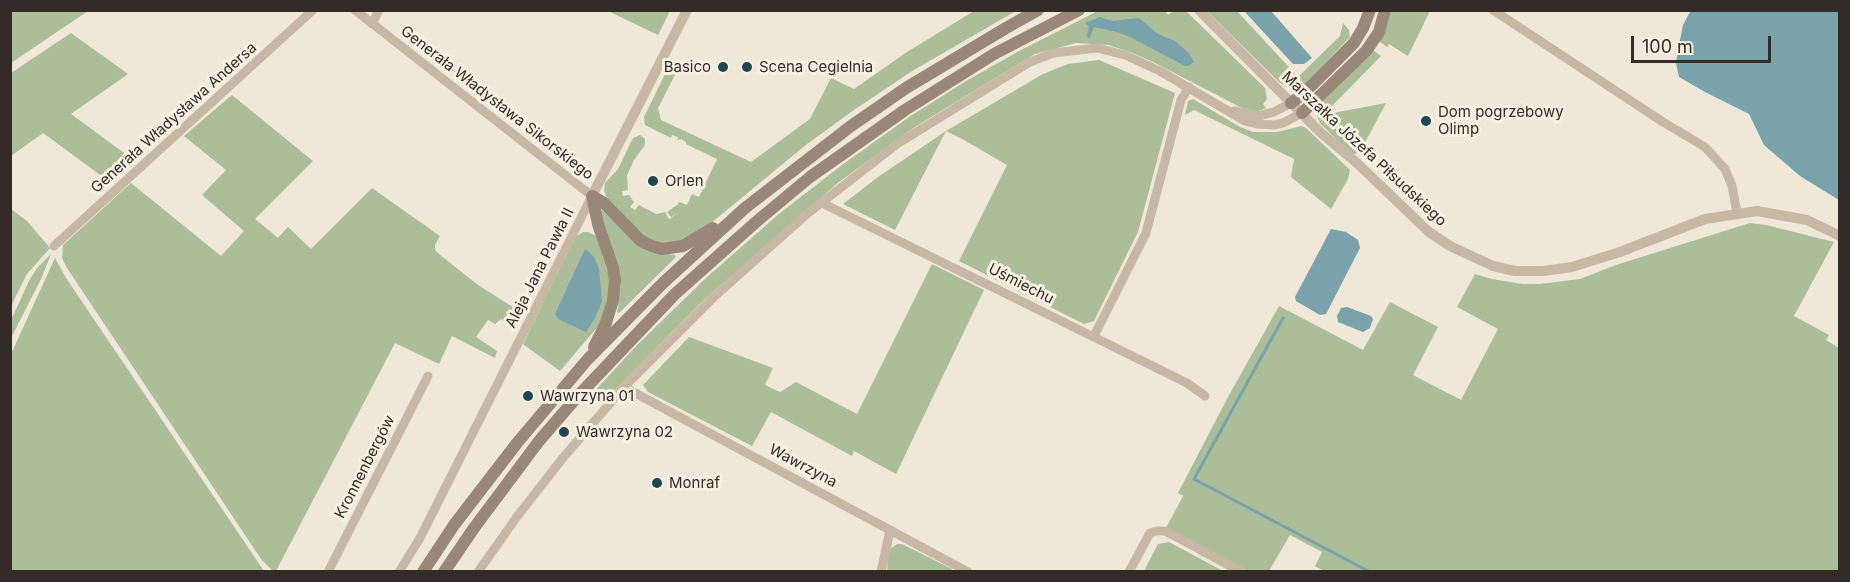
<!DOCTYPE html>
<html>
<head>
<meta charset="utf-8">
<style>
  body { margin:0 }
  #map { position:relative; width:1850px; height:582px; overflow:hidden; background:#efe7d8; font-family:Inter,sans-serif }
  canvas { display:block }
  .frame { position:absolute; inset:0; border:12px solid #322b26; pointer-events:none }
  .scale { position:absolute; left:1631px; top:36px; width:140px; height:27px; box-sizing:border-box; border:3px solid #322b26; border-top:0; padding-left:8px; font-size:18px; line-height:21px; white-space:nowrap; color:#322b26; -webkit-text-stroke:4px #f7f1e4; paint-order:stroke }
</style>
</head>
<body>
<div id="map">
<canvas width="1850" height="582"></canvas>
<div class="frame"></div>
<div class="scale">100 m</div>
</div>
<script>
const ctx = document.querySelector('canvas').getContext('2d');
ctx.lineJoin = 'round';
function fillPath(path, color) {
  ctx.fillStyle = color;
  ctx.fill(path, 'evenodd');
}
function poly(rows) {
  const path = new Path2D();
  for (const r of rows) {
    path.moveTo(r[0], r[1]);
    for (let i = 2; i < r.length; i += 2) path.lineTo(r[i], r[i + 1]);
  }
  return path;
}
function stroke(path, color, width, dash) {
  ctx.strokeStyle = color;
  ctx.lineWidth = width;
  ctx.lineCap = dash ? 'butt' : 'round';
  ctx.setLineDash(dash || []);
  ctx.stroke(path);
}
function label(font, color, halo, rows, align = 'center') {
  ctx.font = font + ' Inter,sans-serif';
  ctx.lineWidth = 6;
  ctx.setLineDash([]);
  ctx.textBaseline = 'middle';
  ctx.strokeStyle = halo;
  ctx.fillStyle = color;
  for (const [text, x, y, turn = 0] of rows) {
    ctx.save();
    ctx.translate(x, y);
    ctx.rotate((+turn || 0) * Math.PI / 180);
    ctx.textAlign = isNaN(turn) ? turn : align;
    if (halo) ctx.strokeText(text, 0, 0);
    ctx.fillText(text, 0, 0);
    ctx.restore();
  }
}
const green = poly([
  [11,10,88,10,88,11,11,63],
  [608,11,670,11,658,35],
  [974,11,1016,11,912,71,854,110,807,144,710,224,684,242,667,245,645,239,606,196,604,190,605,183,618,169,633,138,640,135,645,139,645,145,634,160,627,175,628,190,622,191,623,196,629,195,634,202,630,207,635,210,639,205,656,214,665,212,669,219,668,220,681,211,671,217,667,212,677,205,679,202,687,205,692,194,699,197,717,159,686,144,686,142,681,139,677,140,678,137,672,135,671,138,645,125,644,117,668,68,678,69,658,108,661,120,751,162,810,119,831,78,854,89,907,52],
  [1098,11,1165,11,1168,15,1173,11,1186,11,1265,88,1267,99,1263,104,1266,108,1256,112,1242,108,1153,62,1130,52,1108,45,1076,43,1035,54,915,127,839,182,706,298,603,402,592,394,636,346,707,277,780,213,842,165,909,117,966,81,1019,51],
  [1207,11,1237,11,1298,77,1340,36,1343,23,1349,30,1350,37,1301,89,1290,89,1280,83],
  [1388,11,1430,11,1408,56,1389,44,1387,47,1379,41],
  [71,33,128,74,71,114,135,161,111,183,43,133,11,156,11,73],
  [1373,50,1381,56,1330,108,1333,113,1386,103,1360,152,1352,155,1320,123,1316,113,1317,107],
  [1099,60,1175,93,1138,232,1094,321,1084,324,959,261,1007,165,964,140,946,131,895,230,843,204,878,177,946,131,1043,74,1068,64],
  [232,95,313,161,255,219,278,238,288,227,311,249,372,188,440,236,435,245,435,250,439,254,478,285,516,309,524,310,514,330,501,319,495,324,488,320,476,337,497,351,495,358,452,336,439,364,395,343,276,571,273,571,261,559,67,268,62,258,63,245,131,183,221,256,244,231,202,195,226,170,184,136],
  [1193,99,1240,127,1253,132,1278,132,1301,126,1306,128,1350,170,1348,179,1331,209,1291,177,1294,159,1194,110,1185,115,1188,101],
  [11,209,27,221,50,248,27,274,11,306],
  [602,210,653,252,675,255,676,257,619,313,617,312,621,284,600,211],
  [1750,223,1766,225,1834,242,1794,316,1829,335,1826,340,1839,348,1839,571,1324,571,1315,566,1322,552,1290,535,1269,571,1248,571,1166,528,1183,496,1178,493,1228,397,1279,306,1363,350,1390,302,1438,327,1413,375,1461,400,1498,329,1457,307,1475,274,1492,279,1523,284,1540,284,1580,279,1616,265],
  [583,232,588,232,596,236,610,279,610,290,600,324,560,371,523,344,575,237],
  [51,254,41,279,11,338,11,320,29,281,37,268],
  [55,258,66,278,264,571,11,571,11,354],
  [932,264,984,290,896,474,854,451,852,456,771,412,752,446,648,392,643,385,689,337,773,368,765,385,780,392,796,382,857,414],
  [1169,542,1223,571,1144,571,1158,544],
  [897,544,902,544,952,569,951,572,887,572,888,554,891,548]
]);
const water = poly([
  [1691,10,1839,11,1839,200,1800,176,1764,145,1749,114,1705,92,1679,77,1676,63,1679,45,1683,25],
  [1244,11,1271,11,1312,58,1304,64,1293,64],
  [1100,17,1112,21,1139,18,1158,34,1175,41,1189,53,1194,62,1188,66,1185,66,1130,37,1117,32,1094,27,1089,39,1087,36,1089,26,1085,23],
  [1331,229,1346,232,1358,240,1360,248,1326,314,1320,315,1296,301,1295,297],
  [585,249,594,257,599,268,602,301,595,318,586,332,558,319,555,314],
  [1347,307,1371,316,1373,319,1370,328,1363,332,1338,322,1337,316,1341,308]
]);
const stream = poly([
  [1283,318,1194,479,1370,572]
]);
const minor = poly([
  [355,10,592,196,420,538,399,572],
  [1493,10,1663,122,1705,147,1725,169,1732,186,1737,213],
  [372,24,379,10],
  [1234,111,1257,116,1274,112,1291,103],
  [822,203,1187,383,1205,396],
  [54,246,313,10],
  [1094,336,1146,233,1181,100,1189,87],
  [624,387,968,572],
  [328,572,428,376],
  [478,572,516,518,562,459,624,387,714,297,807,214,897,144,1030,62,1053,53,1097,48,1125,55,1160,71,1245,121,1257,124,1274,125,1283,123,1302,113],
  [881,572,890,530],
  [1129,572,1150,533,1157,531,1164,531,1175,536,1241,572]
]);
const tertiary = poly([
  [1199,10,1320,132,1358,164,1429,232,1450,246,1493,266,1515,271,1543,271,1572,267,1620,252,1705,219,1757,211,1807,220,1840,236],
  [592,196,687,10]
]);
const secondary = poly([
  [1291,103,1304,93,1354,43,1363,28,1370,10],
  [1302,113,1366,51,1379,32,1385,10],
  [592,196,604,203,641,241,652,246,662,249,683,246,713,228],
  [592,196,598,224,613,268,615,281,613,300,606,323,594,347],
  [423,572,454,525,517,443,587,360,663,283,745,208,851,126,906,88,1006,28,1038,10],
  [444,572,474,528,539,441,577,397,675,294,756,222,810,177,905,110,994,54,1079,10]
]);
const markers = [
  [723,67,6,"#1e4751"],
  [747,67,6,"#1e4751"],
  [1426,121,6,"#1e4751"],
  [653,181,6,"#1e4751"],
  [528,396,6,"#1e4751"],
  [564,432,6,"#1e4751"],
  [657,483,6,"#1e4751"]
];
const poiNames = [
  ["Basico",711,67,"right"],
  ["Scena Cegielnia",759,67],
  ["Dom pogrzebowy",1438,112],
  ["Olimp",1438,129],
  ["Orlen",665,181],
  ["Wawrzyna 01",540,396],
  ["Wawrzyna 02",576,432],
  ["Monraf",669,483]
];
const streetNames = [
  ["Generała Władysława Sikorskiego",497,103,38],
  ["Generała Władysława Andersa",174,118,-42],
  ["Marszałka Józefa Piłsudskiego",1364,149,43],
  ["Aleja Jana Pawła II",540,268,-63],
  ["Uśmiechu",1021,284,27],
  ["Wawrzyna",803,466,28],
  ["Kronnenbergów",365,467,-63]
];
fillPath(green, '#acbd99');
fillPath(water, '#79a2aa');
stroke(stream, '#79a2aa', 3);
stroke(minor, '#c6b8a5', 9);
stroke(tertiary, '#c6b8a5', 10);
stroke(secondary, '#987', 12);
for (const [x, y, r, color] of markers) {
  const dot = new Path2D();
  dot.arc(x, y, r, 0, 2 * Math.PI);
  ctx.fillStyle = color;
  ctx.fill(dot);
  stroke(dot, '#f7f1e4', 2);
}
label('15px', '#322b26', '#f7f1e4', poiNames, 'left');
label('15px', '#322b26', '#f7f1e4', streetNames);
</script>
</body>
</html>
